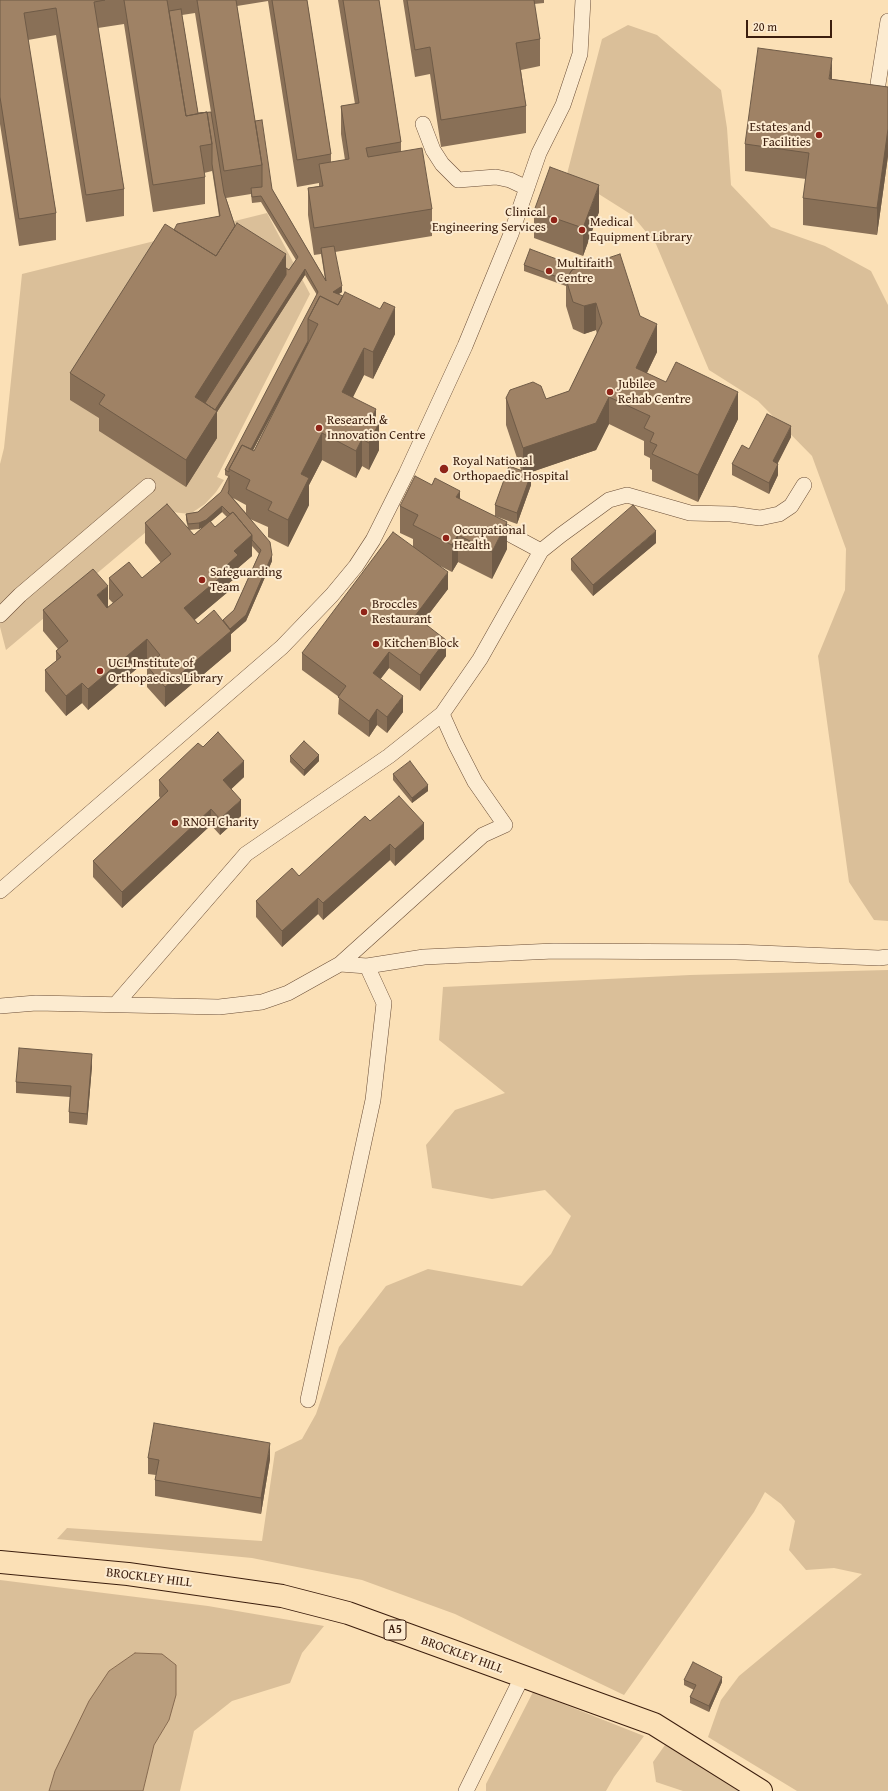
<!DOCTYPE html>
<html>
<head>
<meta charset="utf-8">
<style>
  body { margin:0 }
  #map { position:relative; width:888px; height:1791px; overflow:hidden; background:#fbe0b6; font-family:"Gentium Book Plus",serif }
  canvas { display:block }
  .scale { position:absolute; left:746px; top:20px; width:86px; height:18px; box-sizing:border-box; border:2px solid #3b1d0d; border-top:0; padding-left:5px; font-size:12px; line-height:14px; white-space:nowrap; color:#3b1d0d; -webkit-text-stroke:3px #fcebd0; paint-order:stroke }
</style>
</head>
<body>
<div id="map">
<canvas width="888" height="1791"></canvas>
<div class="scale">20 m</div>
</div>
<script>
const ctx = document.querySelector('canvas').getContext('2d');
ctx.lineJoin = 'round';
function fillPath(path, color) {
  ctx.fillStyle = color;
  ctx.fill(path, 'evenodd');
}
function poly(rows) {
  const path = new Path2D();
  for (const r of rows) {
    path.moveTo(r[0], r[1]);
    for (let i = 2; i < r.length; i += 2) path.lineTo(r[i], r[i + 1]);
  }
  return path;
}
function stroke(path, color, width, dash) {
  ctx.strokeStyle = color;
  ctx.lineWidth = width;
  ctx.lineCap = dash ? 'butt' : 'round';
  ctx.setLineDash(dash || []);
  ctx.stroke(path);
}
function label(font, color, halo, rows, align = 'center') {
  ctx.font = font + ' "Gentium Book Plus",serif';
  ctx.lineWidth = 4;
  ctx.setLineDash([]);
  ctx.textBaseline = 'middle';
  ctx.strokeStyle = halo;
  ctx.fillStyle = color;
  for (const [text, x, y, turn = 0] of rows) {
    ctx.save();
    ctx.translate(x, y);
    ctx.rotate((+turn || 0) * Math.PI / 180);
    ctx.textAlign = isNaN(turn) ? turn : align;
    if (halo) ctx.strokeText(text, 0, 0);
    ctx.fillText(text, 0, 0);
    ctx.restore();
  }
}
const green = poly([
  [628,25,657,35,721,90,727,128,731,185,771,227,825,246,871,271,888,305,888,921,874,920,849,882,818,656,845,590,846,549,812,456,758,401,709,370,656,244,632,215,567,174,602,39],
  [267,213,310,294,217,477,224,480,216,492,205,504,190,514,172,512,165,516,6,650,0,627,0,464,4,448,22,274],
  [888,970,888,1791,797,1791,708,1737,721,1700,739,1676,862,1574,834,1568,806,1570,789,1550,795,1521,781,1504,765,1492,754,1512,624,1695,455,1614,362,1580,252,1558,57,1539,67,1528,262,1541,275,1452,302,1439,316,1414,339,1347,386,1286,428,1269,522,1286,551,1254,571,1216,545,1190,492,1199,432,1188,426,1145,455,1110,505,1093,439,1040,443,987,690,975],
  [0,1580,208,1606,324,1626,302,1653,290,1683,232,1701,194,1731,180,1791,143,1791,154,1745,169,1720,162,1654,135,1653,109,1671,55,1771,49,1791,0,1791],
  [533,1692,644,1736,614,1777,606,1791,486,1791,486,1784],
  [665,1745,744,1791,683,1791,656,1782,653,1762]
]);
const water = poly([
  [135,1653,162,1654,176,1665,176,1695,169,1720,154,1745,143,1791,49,1791,55,1771,89,1701,109,1671,135,1653]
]);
const service = poly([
  [878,84,888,21],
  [423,124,433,150,442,164,458,180,496,177,510,180,527,188],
  [489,523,541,551],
  [0,615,20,595,148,486],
  [442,714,480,659,541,551,561,535,609,500,627,495,690,513,731,514,760,518,779,514,791,506,804,485],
  [0,891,282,647,332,595,356,566,373,540,406,474,465,346,511,234,539,153,563,105,580,54,583,0],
  [367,966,424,957,554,951,736,952,879,958,888,957],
  [116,1004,246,854,389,756,442,714,455,743,475,782,505,825,483,835,340,964],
  [0,1006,36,1003,219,1007,262,1002,288,993,340,964,367,966,384,1003,373,1100,308,1400],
  [466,1791,522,1677]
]);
const primary = poly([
  [0,1562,128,1574,282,1596,348,1613,654,1724,761,1791]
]);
const wall = poly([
  [0,0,307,0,331,154,331,162,345,160,341,134,341,106,355,104,338,0,379,0,401,142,401,151,432,209,432,236,335,252,342,292,338,294,395,334,373,379,364,375,353,397,376,422,379,450,369,470,362,466,356,478,322,460,309,485,309,505,288,547,268,537,268,527,250,519,272,561,246,621,231,634,231,651,165,707,147,687,147,666,150,664,147,660,88,710,82,703,66,716,45,691,45,670,56,661,56,651,58,649,43,631,43,610,108,607,113,603,109,599,109,578,142,578,161,563,145,543,145,523,188,528,186,520,186,514,198,512,221,492,229,477,225,475,225,470,317,295,305,275,217,412,217,438,186,487,99,431,99,418,70,400,70,373,174,230,219,216,212,170,212,171,204,173,205,177,205,204,153,212,124,24,98,28,124,189,124,216,86,222,56,35,28,40,56,213,56,240,19,246,0,124],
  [268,1,297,187,319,183,319,186,308,188,308,215,314,255,321,254,325,279,272,189,255,121,237,6],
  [195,13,211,112,198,113,182,15],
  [251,194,252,203,261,202,296,260,289,270,235,226,226,198],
  [278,403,254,451,253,450],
  [233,498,246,505,246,513],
  [222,512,227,517,215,527,210,522],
  [203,527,194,535,189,530,199,529],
  [252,546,259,554,234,610,223,620,198,624,194,620,229,591,229,583,238,576,238,568,252,556],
  [403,0,544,0,544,3,534,4,540,39,540,66,521,70,526,106,526,133,441,147,430,74,415,77],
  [832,79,888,87,888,156,877,235,803,225,803,198,806,179,745,171,745,144],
  [534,211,599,212,583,256,534,238],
  [524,265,575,269,640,316,657,352,647,373,738,419,698,502,652,481,652,470,650,469,650,458,644,455,644,441,609,424,596,450,528,473,531,485,517,524,495,516,495,505,521,470,506,425,506,398,546,399,569,391,597,334,596,330,584,334,573,329,566,306,566,286,524,271],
  [791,437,778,463,778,475,769,494,732,475,732,464,749,449],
  [460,498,507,549,492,579,458,562,452,572,438,565,448,589,423,622,446,656,420,691,389,668,380,679,403,712,387,733,377,725,369,737,338,714,339,697,302,670,302,653,413,546,413,539,400,533,400,506],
  [656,543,593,596,571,570,571,559],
  [203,747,244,777,231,789,241,816,220,835,211,825,122,908,93,877,93,861,160,798,159,796,159,780],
  [290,756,319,761,304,776,290,762],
  [393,774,428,791,412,803,393,780],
  [370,821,424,839,395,866,390,860,323,920,318,914,282,947,256,917,256,901,299,876],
  [92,1066,87,1125,69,1123,69,1112,70,1097,16,1093,16,1082],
  [148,1458,270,1459,261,1514,155,1496,155,1480,156,1475,148,1474],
  [684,1680,722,1682,709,1712,690,1703,690,1697,694,1690,684,1685]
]);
const shadedWall = poly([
  [832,58,832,85,829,79],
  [888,129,888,156,877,235,877,208],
  [599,185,599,212,583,256,583,228],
  [286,254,286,281,198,420,195,397],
  [305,269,305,275,217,412,217,438,186,487,186,460,205,425],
  [342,286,342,292,333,298,333,292],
  [596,303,596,330,584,334,584,306],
  [395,307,395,334,373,379,373,352],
  [657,324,657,352,636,395,636,368],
  [308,341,308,346,240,475,238,474],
  [364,348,364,375,342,419,342,392],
  [738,392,738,419,698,502,698,475],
  [609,397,609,424,596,450,523,475,523,448],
  [376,409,376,428,379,423,379,450,369,470,369,443,371,419],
  [791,426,791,437,773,472,773,461],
  [322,433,322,460,309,485,309,505,288,547,288,520,301,474],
  [362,439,362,466,356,478,356,451],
  [778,464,778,475,769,494,769,483],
  [531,474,531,485,517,524,517,513],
  [460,491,460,518,456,497],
  [222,506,222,512,206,526,199,529,199,523],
  [507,522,507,549,492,579,492,552],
  [656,531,656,543,593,596,593,585],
  [252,535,252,556,238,568,238,576,229,583,229,591,184,629,184,608,226,566,234,551],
  [458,535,458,562,452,572,452,545],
  [272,555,272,561,246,621,231,634,231,651,165,707,165,687,223,638],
  [448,572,448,589,415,632,415,616],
  [108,586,108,607,97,616,97,595],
  [147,639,147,660,88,710,88,689],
  [446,640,446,656,420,691,420,675],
  [389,652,389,668,373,689,373,673],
  [82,683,82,703,66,716,66,696],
  [403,696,403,712,387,733,387,717],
  [377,709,377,725,369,737,369,721],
  [319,755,319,761,304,776,304,770],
  [244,761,244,777,223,797,223,780],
  [428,785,428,791,412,803,412,798],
  [241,800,241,816,220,835,220,819],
  [211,809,211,825,122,908,122,892],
  [424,823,424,839,395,866,395,849],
  [390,844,390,860,323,920,323,903],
  [318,898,318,914,282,947,282,931],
  [92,1054,92,1066,87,1125,87,1114],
  [270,1443,270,1459,261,1514,261,1498],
  [722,1677,722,1682,709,1712,709,1706]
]);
const building = poly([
  [0,0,105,0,94,2,124,189,86,195,56,8,24,13,56,213,19,219,0,97,0,0],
  [124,0,167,0,186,116,207,112,212,144,200,146,205,177,153,185,124,0],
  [197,0,236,0,262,165,224,171,197,0],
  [272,0,307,0,331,154,297,160,272,0],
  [343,0,379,0,401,142,366,148,368,157,422,148,432,209,314,228,308,188,323,186,319,164,349,159,341,106,359,103,343,0],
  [407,0,534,0,540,39,516,43,526,106,441,120,430,47,415,50,407,0],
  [181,9,198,113,211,112,224,193,235,226,216,256,174,230,177,224,220,216,212,164,212,144,207,112,186,116,169,11,181,9],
  [758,48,832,58,829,79,888,87,888,129,877,208,803,198,809,153,745,144,758,48],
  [262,120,272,189,326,281,321,248,334,246,342,286,333,292,343,296,338,305,320,296,308,319,308,341,251,449,242,445,229,469,229,472,225,470,318,292,305,269,215,410,205,403,286,275,286,268,289,270,298,257,261,196,252,197,251,188,262,187,262,165,255,121,262,120],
  [550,167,599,185,583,228,534,211,550,167],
  [237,223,286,254,195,397,217,411,186,460,99,404,105,395,70,373,165,224,216,256,237,223],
  [530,249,575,266,573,269,572,270,566,279,566,280,524,265,530,249],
  [620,254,640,316,657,324,636,368,666,382,676,362,738,392,698,475,652,454,657,445,650,442,654,433,644,428,650,416,609,397,596,423,523,448,506,398,510,390,533,382,541,386,546,399,569,391,602,323,596,303,584,306,573,302,566,279,572,270,620,254],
  [345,292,380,309,384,302,395,307,373,352,364,348,342,392,376,409,371,419,379,423,369,443,362,439,356,451,322,433,301,474,309,478,288,520,268,510,272,502,246,489,250,480,229,469,242,445,254,451,318,324,308,319,320,296,338,305,345,292],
  [767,414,791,426,773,461,778,464,769,483,732,464,742,445,749,449,767,414],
  [509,466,531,474,517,513,495,505,509,466],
  [229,476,229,490,228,493,270,542,272,555,246,615,230,629,223,620,234,610,261,550,252,540,252,535,233,512,230,514,222,506,206,520,199,523,188,524,186,514,198,512,221,492,229,476],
  [415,476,432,485,435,478,460,491,456,497,507,522,492,552,458,535,452,545,413,525,418,515,400,506,415,476],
  [167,504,194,535,210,521,215,527,233,512,252,535,234,551,238,555,226,566,229,570,184,608,198,624,214,610,231,631,165,687,147,666,160,655,147,639,88,689,82,683,66,696,45,670,61,657,56,651,68,641,43,610,93,569,108,586,97,595,107,608,123,595,109,578,129,562,142,578,171,554,145,523,167,504],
  [633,505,656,531,593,585,571,559,633,505],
  [393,532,448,572,415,616,446,640,420,675,389,652,373,673,403,696,387,717,377,709,369,721,338,697,346,686,302,653,393,532],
  [218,732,244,761,223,780,241,800,220,819,211,809,122,892,93,861,168,791,159,780,198,743,203,747,218,732],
  [304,741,319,755,304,770,290,756,304,741],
  [410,761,428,785,412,798,393,774,410,761],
  [399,796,424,823,395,849,390,844,323,903,318,898,282,931,256,901,292,868,299,876,365,816,370,821,399,796],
  [19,1048,92,1054,87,1114,69,1112,71,1086,16,1082,19,1048],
  [154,1423,270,1443,261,1498,155,1480,159,1460,148,1458,154,1423],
  [693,1662,722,1677,709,1706,690,1697,696,1685,684,1680,693,1662]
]);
const markers = [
  [819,135,4,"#8f2418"],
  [554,220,4,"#8f2418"],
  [582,230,4,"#8f2418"],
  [549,271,4,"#8f2418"],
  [610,392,4,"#8f2418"],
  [319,428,4,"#8f2418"],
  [444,469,5,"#8f2418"],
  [446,538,4,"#8f2418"],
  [202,580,4,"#8f2418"],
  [364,612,4,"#8f2418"],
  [376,644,4,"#8f2418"],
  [100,671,4,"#8f2418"],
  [175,823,4,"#8f2418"]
];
const shields = [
  [395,1630,22]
];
const shieldNames = [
  ["A5",395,1630]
];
const poiNames = [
  ["Estates and",811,128,"right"],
  ["Facilities",811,143,"right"],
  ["Clinical",546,213,"right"],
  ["Engineering Services",546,228,"right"],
  ["Medical",590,223],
  ["Equipment Library",590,238],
  ["Multifaith",557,264],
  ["Centre",557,279],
  ["Jubilee",618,385],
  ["Rehab Centre",618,400],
  ["Research &",327,421],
  ["Innovation Centre",327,436],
  ["Royal National",453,462],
  ["Orthopaedic Hospital",453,477],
  ["Occupational",454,531],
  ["Health",454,546],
  ["Safeguarding",210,573],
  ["Team",210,588],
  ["Broccles",372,605],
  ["Restaurant",372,620],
  ["Kitchen Block",384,644],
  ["UCL Institute of",108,664],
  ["Orthopaedics Library",108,679],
  ["RNOH Charity",183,823]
];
const streetNames = [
  ["BROCKLEY HILL",149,1578,7],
  ["BROCKLEY HILL",462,1655,20]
];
fillPath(green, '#dabf99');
fillPath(water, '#ba9e7d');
stroke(water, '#876a50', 1);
stroke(service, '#6b4e37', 16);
stroke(primary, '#3b1d0d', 24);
stroke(service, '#fcebd0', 15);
stroke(primary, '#fbe0b6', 22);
fillPath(wall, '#897057');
fillPath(shadedWall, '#6f5b47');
fillPath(building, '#9f8265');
stroke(building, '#6f5b47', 1);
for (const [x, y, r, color] of markers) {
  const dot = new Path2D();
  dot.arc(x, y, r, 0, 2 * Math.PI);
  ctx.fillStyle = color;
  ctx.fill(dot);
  stroke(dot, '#fcebd0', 1.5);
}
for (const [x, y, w] of shields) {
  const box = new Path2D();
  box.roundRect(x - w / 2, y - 10, w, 20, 3);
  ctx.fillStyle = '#fcebd0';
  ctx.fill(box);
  stroke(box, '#3b1d0d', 1);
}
label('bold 12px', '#3b1d0d', null, shieldNames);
label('13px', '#3b1d0d', '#fcebd0', poiNames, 'left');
label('13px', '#3b1d0d', '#fcebd0', streetNames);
</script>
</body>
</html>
